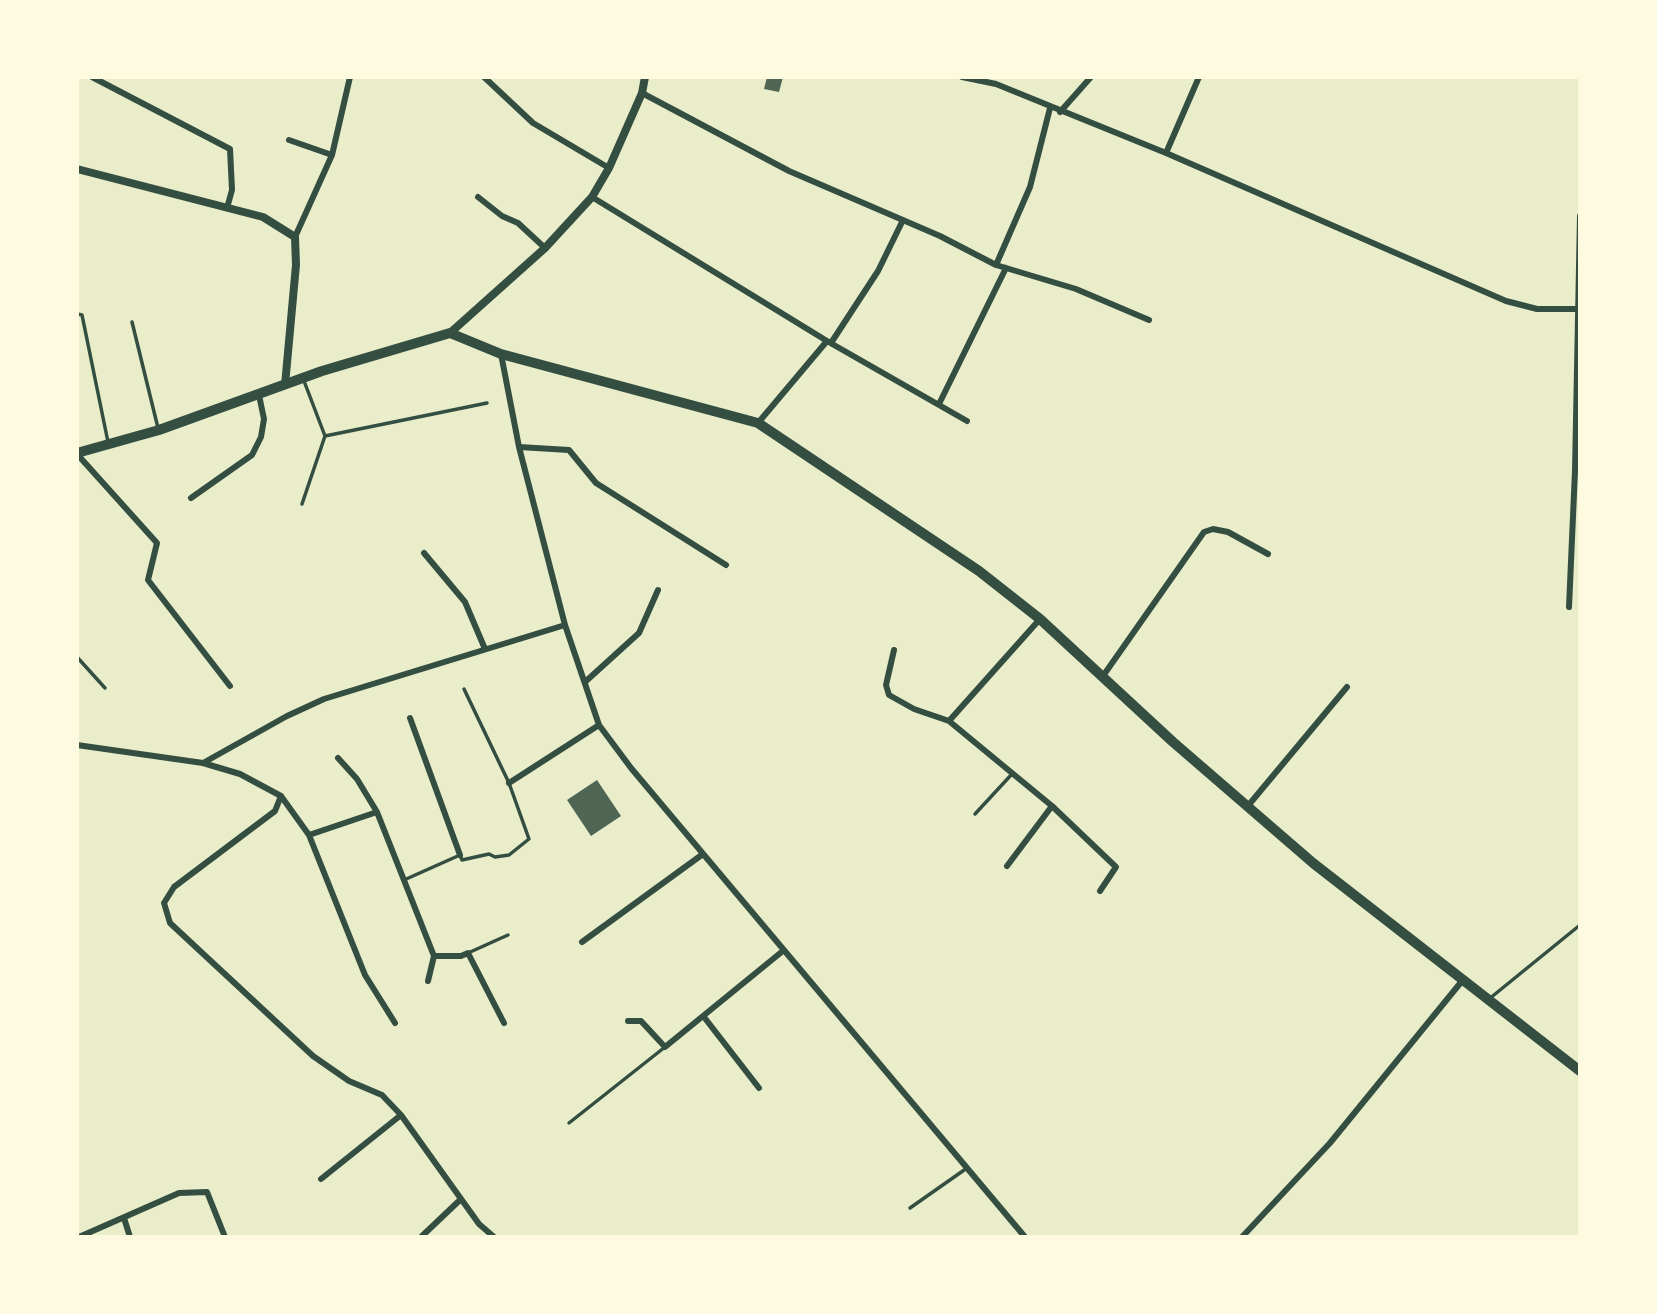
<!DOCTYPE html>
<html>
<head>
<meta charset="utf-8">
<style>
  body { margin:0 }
  #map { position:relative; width:1657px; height:1314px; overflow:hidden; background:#e9edc9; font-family:"Source Sans 3",sans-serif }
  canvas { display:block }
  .frame { position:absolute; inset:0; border:79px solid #fefae0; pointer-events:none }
</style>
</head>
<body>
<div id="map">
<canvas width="1657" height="1314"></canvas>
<div class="frame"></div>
</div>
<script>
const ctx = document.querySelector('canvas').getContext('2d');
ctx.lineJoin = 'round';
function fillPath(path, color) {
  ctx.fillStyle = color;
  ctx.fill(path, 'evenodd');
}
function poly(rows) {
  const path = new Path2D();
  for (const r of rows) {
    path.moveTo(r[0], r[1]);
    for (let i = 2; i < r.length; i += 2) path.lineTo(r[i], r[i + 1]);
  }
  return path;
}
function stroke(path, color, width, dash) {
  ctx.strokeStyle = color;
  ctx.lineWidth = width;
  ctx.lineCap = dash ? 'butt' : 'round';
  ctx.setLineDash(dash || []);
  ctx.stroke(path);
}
const building = poly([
  [767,77,783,77,779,92,764,89],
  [597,780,621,816,591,836,567,800]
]);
const service = poly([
  [77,314,82,315,108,442],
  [132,322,158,428],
  [325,436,487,403],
  [302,504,325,436,304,381],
  [77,657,105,688],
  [975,814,1012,774],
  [404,880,460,855,462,860,489,854,495,857,509,855,529,839,509,783,464,689],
  [468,953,508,935],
  [1489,999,1580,925],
  [569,1123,665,1047],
  [910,1208,967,1168]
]);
const minor = poly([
  [92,77,230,149,232,190,227,208],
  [484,77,533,123,609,168],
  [962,77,996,84,1166,153,1199,77],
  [642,93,789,171,940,236,996,265,1076,289,1149,320],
  [1060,112,1091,77],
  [289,140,332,155,295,237],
  [1166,153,1506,301,1537,309,1577,309],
  [332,155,350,77],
  [478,197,502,216,518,223,545,248],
  [592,197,827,341,967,421],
  [996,265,1030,187,1050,108],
  [831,343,878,271,903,220],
  [501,354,519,447,565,625,599,725,631,768,1025,1237],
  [939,404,1006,268],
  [758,423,827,341],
  [519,447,569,450,596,483,726,565],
  [77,454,157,543,148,580,230,686],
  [191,498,252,455,261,437,264,419,259,395],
  [424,553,465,602,485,649],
  [1569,607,1575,471,1580,216],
  [894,650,886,685,889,695,914,709,949,721],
  [1103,676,1204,532,1213,529,1228,532,1268,554],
  [585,682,639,633,658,590],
  [410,718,460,855],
  [77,745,203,763,240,774,281,796,275,811,174,887,164,903,170,923,313,1056,349,1081,382,1095,401,1115,479,1224,494,1237],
  [338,758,357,779,377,812],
  [203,763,287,716,324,699,565,625],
  [509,783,599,725],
  [281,796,309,835,365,975,395,1023],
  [1052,806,1116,867,1100,891],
  [1247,807,1347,687],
  [309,835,377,812,434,956,428,981],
  [1007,866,1052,806,949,721,1040,619],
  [582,942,703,854],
  [434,956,461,956,468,953,504,1023],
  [704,1017,759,1088],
  [628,1021,641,1021,665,1047,784,950],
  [321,1179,401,1115],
  [124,1218,130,1237],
  [79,1237,179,1193,207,1192,225,1237],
  [421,1237,461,1199],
  [1242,1237,1330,1143,1462,981]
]);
const tertiary = poly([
  [77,169,263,217,295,237,296,265,285,385],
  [450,333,545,248,592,197,609,168,642,93,645,77]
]);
const secondary = poly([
  [77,453,159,430,322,371,450,333,501,354,758,423,979,571,1040,619,1173,742,1313,863,1580,1071]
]);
fillPath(building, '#4f6655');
stroke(service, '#344e41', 3.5);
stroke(minor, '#344e41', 6);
stroke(tertiary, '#344e41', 8);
stroke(secondary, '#344e41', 10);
</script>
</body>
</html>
